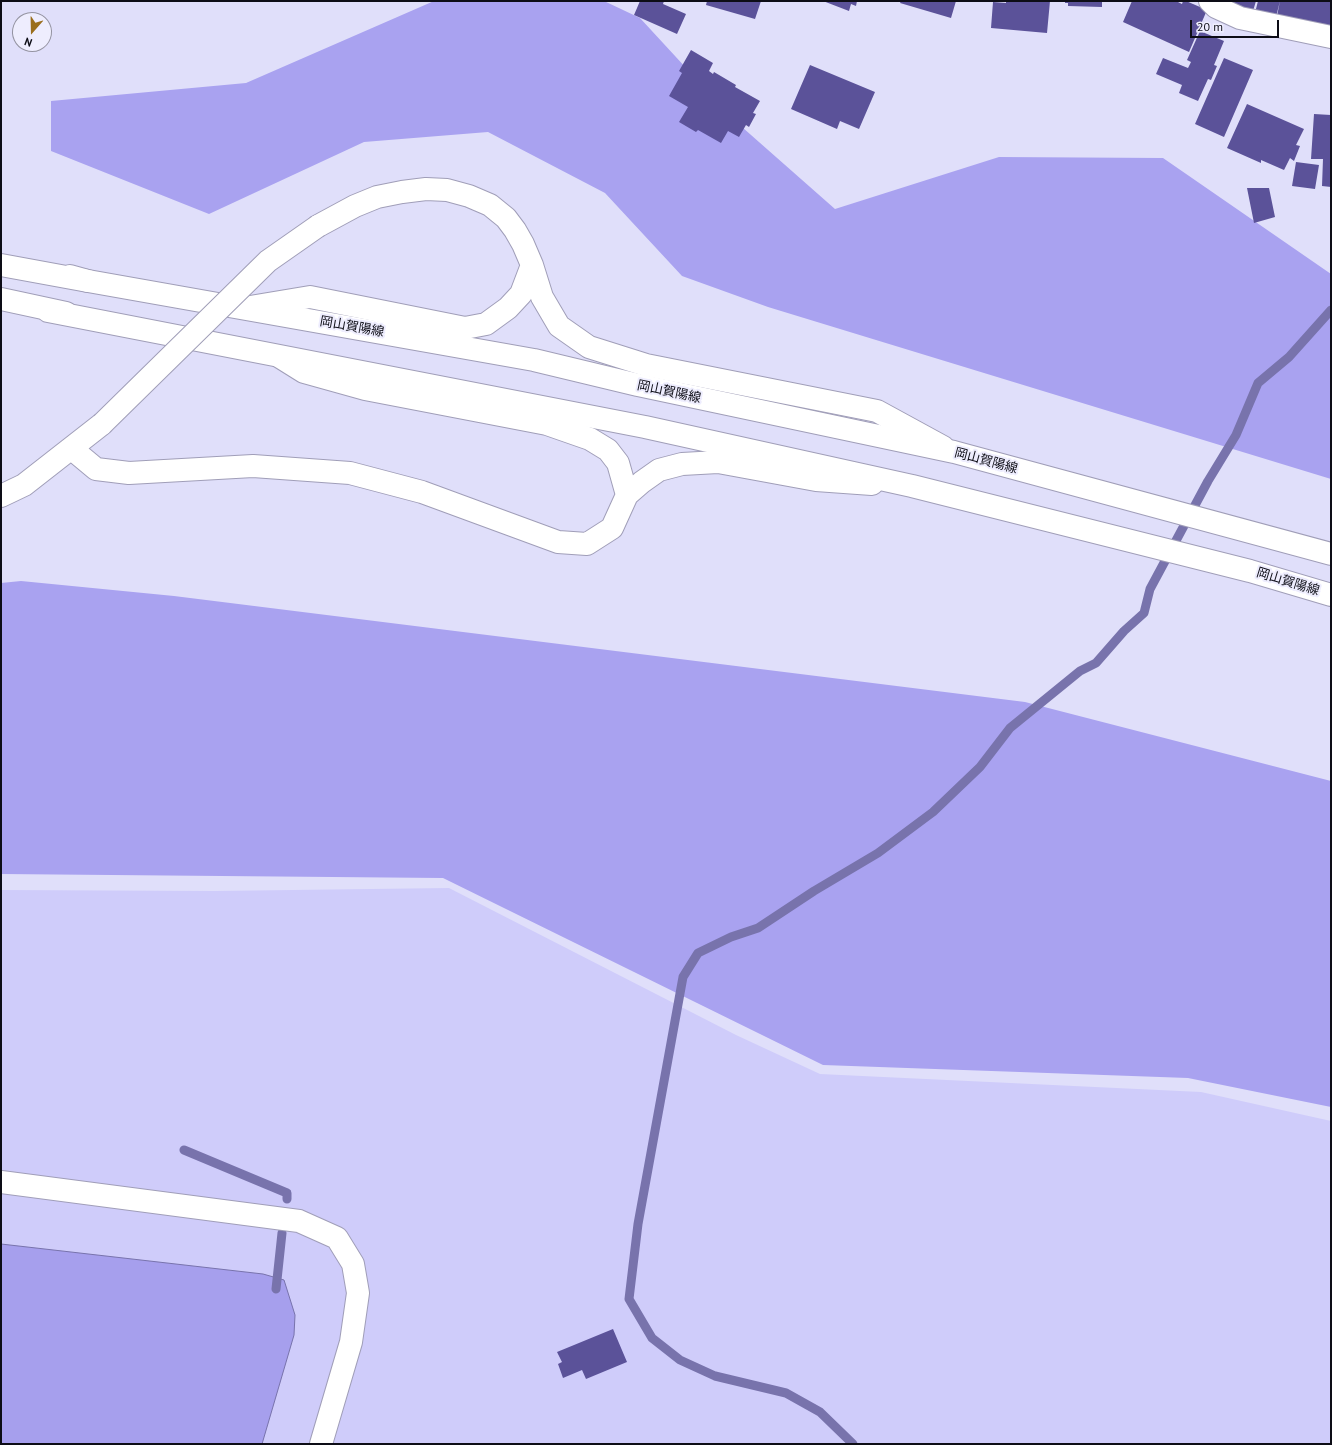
<!DOCTYPE html>
<html>
<head>
<meta charset="utf-8">
<style>
  body { margin:0 }
  #map { position:relative; width:1332px; height:1445px; overflow:hidden; background:#e0dffa; font-family:"PT Sans",sans-serif }
  canvas { display:block }
  .frame { position:absolute; inset:0; border:2px solid #0d0d16; pointer-events:none }
  .north { position:absolute; left:12px; top:12px; width:40px; height:40px; box-sizing:border-box; background:#eeedfe; border:1px solid #9493a1; border-radius:50%; rotate:200deg; font-size:11px; font-weight:700; line-height:16px; text-align:center; color:#0d0d16 }
  .north::after { content:''; display:block; margin:auto; width:14px; height:18px; background:#9a6e1d; clip-path:polygon(50% 0,100% 100%,50% 72%,0 100%) }
  .scale { position:absolute; left:1190px; top:20px; width:89px; height:18px; box-sizing:border-box; border:2px solid #0d0d16; border-top:0; padding-left:5px; font-size:12px; line-height:14px; white-space:nowrap; color:#0d0d16; -webkit-text-stroke:3px #eeedfe; paint-order:stroke }
</style>
</head>
<body>
<div id="map">
<canvas width="1332" height="1445"></canvas>
<div class="frame"></div>
<div class="north">N</div>
<div class="scale">20 m</div>
</div>
<script>
const ctx = document.querySelector('canvas').getContext('2d');
ctx.lineJoin = 'round';
function fillPath(path, color) {
  ctx.fillStyle = color;
  ctx.fill(path, 'evenodd');
}
function poly(rows) {
  const path = new Path2D();
  for (const r of rows) {
    path.moveTo(r[0], r[1]);
    for (let i = 2; i < r.length; i += 2) path.lineTo(r[i], r[i + 1]);
  }
  return path;
}
function stroke(path, color, width, dash) {
  ctx.strokeStyle = color;
  ctx.lineWidth = width;
  ctx.lineCap = dash ? 'butt' : 'round';
  ctx.setLineDash(dash || []);
  ctx.stroke(path);
}
function label(font, color, halo, rows, align = 'center') {
  ctx.font = font + ' "PT Sans","Noto Sans JP",sans-serif';
  ctx.lineWidth = 4;
  ctx.setLineDash([]);
  ctx.textBaseline = 'middle';
  ctx.strokeStyle = halo;
  ctx.fillStyle = color;
  for (const [text, x, y, turn = 0] of rows) {
    ctx.save();
    ctx.translate(x, y);
    ctx.rotate((+turn || 0) * Math.PI / 180);
    ctx.textAlign = isNaN(turn) ? turn : align;
    if (halo) ctx.strokeText(text, 0, 0);
    ctx.fillText(text, 0, 0);
    ctx.restore();
  }
}
const green = poly([
  [449,888,736,1035,820,1074,1201,1092,1331,1121,1331,1444,1,1444,1,890,215,891]
]);
const forest = poly([
  [434,1,604,1,640,18,734,120,835,209,999,157,1163,158,1331,274,1331,479,768,307,682,276,605,193,488,132,364,142,209,214,51,151,51,101,246,83],
  [21,581,174,596,1025,702,1331,781,1331,1107,1188,1078,823,1065,443,878,1,874,1,583]
]);
const water = poly([
  [1,1244,263,1274,284,1280,295,1315,294,1335,262,1444,1,1444,1,1244]
]);
const stream = poly([
  [184,1150,287,1193,287,1199],
  [276,1289,282,1233],
  [853,1444,820,1412,786,1393,715,1376,680,1360,652,1338,629,1299,638,1224,683,977,698,953,731,937,758,928,814,891,878,853,933,812,980,767,1010,728,1080,671,1096,663,1124,631,1144,613,1150,589,1208,481,1236,435,1258,383,1289,357,1331,310]
]);
const building = poly([
  [640,1,664,1,663,4,686,14,677,34,634,15],
  [707,1,761,1,755,19,706,5],
  [823,1,857,1,856,6,851,4,849,11],
  [901,1,956,1,951,18,900,3],
  [1006,1,1050,1,1047,33,991,28,993,2,1006,3],
  [1065,1,1102,1,1102,7,1068,6,1068,3,1065,3],
  [1132,1,1176,1,1182,4,1183,1,1186,1,1207,10,1189,52,1123,22],
  [1223,1,1256,1,1253,11],
  [1258,1,1280,1,1275,21,1254,17],
  [1280,1,1331,1,1331,32,1276,21],
  [1200,31,1224,41,1214,65,1217,66,1211,80,1208,79,1198,101,1179,93,1182,85,1156,74,1163,58,1188,68,1191,62,1187,60],
  [691,50,713,63,709,71,713,74,714,72,736,85,735,87,760,101,753,113,756,114,749,127,746,125,739,137,728,131,721,143,698,130,696,132,679,122,688,107,669,96,682,73,679,71],
  [1224,58,1253,70,1224,137,1195,124],
  [810,65,875,92,859,129,840,121,837,129,791,109],
  [1247,104,1304,129,1296,145,1300,146,1294,161,1290,158,1284,170,1261,160,1261,163,1227,148],
  [1314,114,1331,115,1331,187,1322,186,1323,159,1311,159],
  [1296,162,1319,165,1315,189,1292,186],
  [1247,188,1269,188,1275,217,1254,223],
  [613,1329,627,1362,586,1379,582,1370,563,1378,558,1364,562,1362,557,1352]
]);
const street = poly([
  [1210,1,1216,7,1240,18,1331,37]
]);
const secondary = poly([
  [318,226,355,206,377,197,402,192,426,189,447,190,469,196,490,205,506,218,515,230,523,244,532,265,542,297,559,326,589,347,646,365,877,411,943,447],
  [244,308,310,297,465,328,486,324,508,308,521,294,532,265],
  [280,357,304,372,365,389,547,424,590,439,608,450,618,463,627,495],
  [72,449,96,469,129,473,253,466,350,473,422,492,558,542,587,544,612,528,627,495,642,482,659,470,682,464,718,462,816,480,872,484],
  [1,496,24,485,102,424],
  [1,1182,299,1221,337,1238,353,1264,358,1293,351,1342,321,1444]
]);
const primary = poly([
  [70,276,88,281,534,360,638,385,954,452,1331,554],
  [48,311,645,427,912,486,1250,571,1331,595]
]);
const highway = poly([
  [1,265,88,281],
  [1,299,66,313]
]);
const secondaryBridge = poly([
  [102,424,268,261,318,226]
]);
const streetNames = [
  ["岡山賀陽線",352,327,10],
  ["岡山賀陽線",669,392,12],
  ["岡山賀陽線",986,461,15],
  ["岡山賀陽線",1288,582,17]
];
fillPath(green, '#cfccfa');
fillPath(forest, '#a9a2f0');
fillPath(water, '#a69fed');
stroke(water, '#7873ac', 1);
stroke(stream, '#7873ac', 9);
fillPath(building, '#5b5299');
stroke(street, '#a09eb8', 24);
stroke(secondary, '#a09eb8', 24);
stroke(primary, '#a09eb8', 24);
stroke(highway, '#a09eb8', 24);
stroke(street, '#fff', 22);
stroke(secondary, '#fff', 22);
stroke(primary, '#fff', 22);
stroke(highway, '#fff', 22);
stroke(secondaryBridge, '#a09eb8', 24, []);
stroke(secondaryBridge, '#fff', 22);
label('13px', '#0d0d16', '#eeedfe', streetNames);
</script>
</body>
</html>
